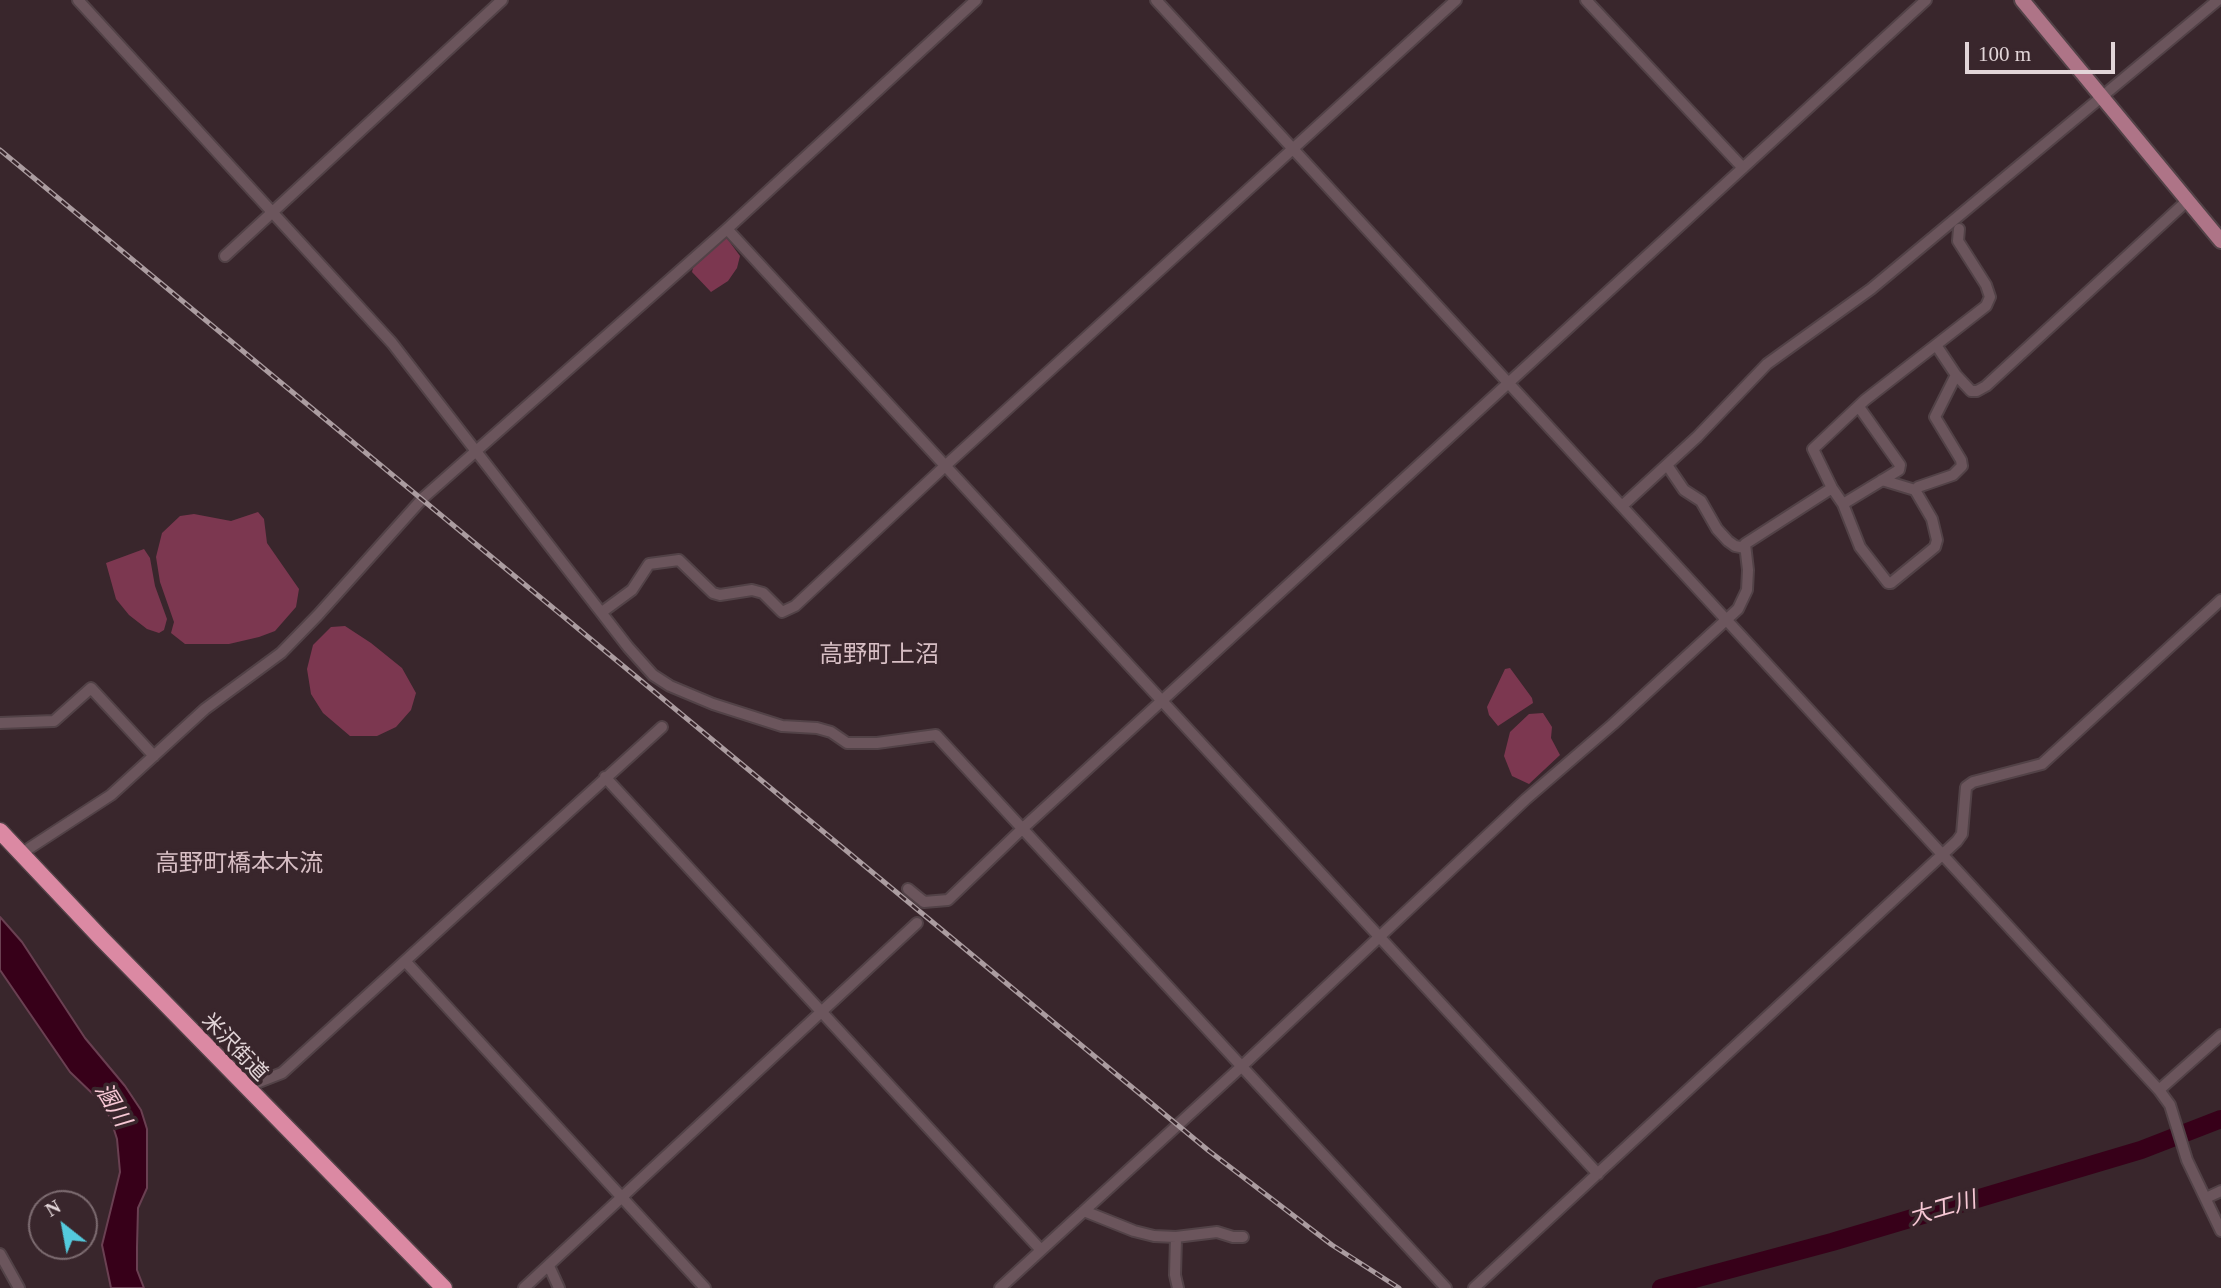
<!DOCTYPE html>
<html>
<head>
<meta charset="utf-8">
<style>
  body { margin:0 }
  #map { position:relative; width:2221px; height:1288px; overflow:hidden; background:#39262c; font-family:Georgia,serif }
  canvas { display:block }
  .north { position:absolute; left:28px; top:1190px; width:70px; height:70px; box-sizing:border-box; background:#39262c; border:2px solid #7d6c71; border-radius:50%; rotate:329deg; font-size:19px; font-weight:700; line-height:28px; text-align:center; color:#e2d5d8 }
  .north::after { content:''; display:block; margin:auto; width:24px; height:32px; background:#54cadd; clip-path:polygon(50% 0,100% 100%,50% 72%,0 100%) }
  .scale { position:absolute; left:1965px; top:42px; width:150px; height:32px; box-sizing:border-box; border:4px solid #e2d5d8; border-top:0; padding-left:9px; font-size:21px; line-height:24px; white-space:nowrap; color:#e2d5d8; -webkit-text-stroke:5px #39262c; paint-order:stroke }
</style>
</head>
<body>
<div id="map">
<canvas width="2221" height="1288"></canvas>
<div class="north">N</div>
<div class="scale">100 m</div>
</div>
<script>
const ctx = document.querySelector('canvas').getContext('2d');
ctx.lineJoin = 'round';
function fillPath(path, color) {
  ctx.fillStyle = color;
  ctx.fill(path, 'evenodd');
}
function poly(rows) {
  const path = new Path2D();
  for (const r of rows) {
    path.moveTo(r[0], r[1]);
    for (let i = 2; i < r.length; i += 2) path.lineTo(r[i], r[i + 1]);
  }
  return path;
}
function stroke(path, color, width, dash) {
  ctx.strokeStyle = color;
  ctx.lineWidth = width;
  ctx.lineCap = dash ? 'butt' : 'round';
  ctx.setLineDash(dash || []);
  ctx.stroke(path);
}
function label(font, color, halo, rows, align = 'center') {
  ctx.font = font + ' Georgia,"Noto Sans JP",serif';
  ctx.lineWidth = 7;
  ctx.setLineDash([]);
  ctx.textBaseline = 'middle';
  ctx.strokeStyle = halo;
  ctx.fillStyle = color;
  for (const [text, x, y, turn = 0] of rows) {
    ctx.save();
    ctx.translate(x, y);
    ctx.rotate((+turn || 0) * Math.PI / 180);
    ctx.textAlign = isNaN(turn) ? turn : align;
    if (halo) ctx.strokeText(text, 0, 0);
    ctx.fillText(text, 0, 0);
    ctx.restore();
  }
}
const green = poly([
  [726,237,740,256,737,268,728,281,711,292,692,272,693,268],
  [258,512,264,519,267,543,299,589,296,607,275,631,259,637,229,644,185,644,171,633,174,622,160,582,156,557,162,533,180,516,194,514,231,521],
  [144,549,150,558,155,586,167,619,164,630,159,633,147,629,129,615,116,599,106,563],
  [345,626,371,643,402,668,416,693,411,710,396,727,377,736,350,736,323,713,311,694,307,669,313,645,331,627],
  [1510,668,1532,698,1533,703,1498,726,1489,715,1487,707,1505,669],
  [1543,713,1552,727,1551,738,1560,755,1529,784,1512,776,1504,756,1510,732,1529,714]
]);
const water = poly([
  [0,917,22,942,85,1038,125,1086,141,1110,147,1129,147,1188,138,1208,137,1247,137,1270,144,1288,111,1288,102,1245,120,1172,117,1139,110,1117,96,1097,70,1072,0,970,0,917]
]);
const river = poly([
  [1661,1288,1832,1242,2141,1150,2221,1119]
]);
const minor = poly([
  [78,0,392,343,628,647,653,675,670,686,713,704,782,726,817,728,831,732,847,743,877,743,936,735,1446,1288],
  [1156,0,2159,1090,2170,1105,2187,1160,2221,1231],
  [1586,0,1743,168],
  [727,229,1598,1174],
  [225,256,502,0],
  [1936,345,1956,375,1971,391,1977,391,1986,386,2188,200],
  [1956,375,1935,417,1961,460,1962,466,1953,475,1918,487,1915,490,1932,519,1937,540,1935,547,1891,583,1888,583,1860,547,1843,504,1832,488,1813,449,1865,400,1986,306,1990,297,1986,285,1958,241,1959,229],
  [1667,465,1684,490,1701,501,1717,529,1728,541,1735,546,1745,548],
  [1882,480,1915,490],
  [1843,504,1899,470,1900,465,1859,407],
  [1622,506,1697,437,1767,364,1871,289,2218,0],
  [602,612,632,590,649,564,679,560,713,593,720,595,752,590,763,593,782,612,795,606,945,466,1456,0],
  [0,723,54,721,91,688,154,756],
  [605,777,1041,1250],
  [22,853,111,795,205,709,281,653,318,615,423,498,727,229,976,0],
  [908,889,924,902,948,900,1022,829,1926,0],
  [405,961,705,1288],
  [246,1087,282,1073,662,727],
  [2159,1090,2221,1035],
  [2206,1198,2221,1191],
  [1084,1211,1134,1231,1154,1236,1176,1237,1175,1275,1178,1288],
  [1176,1237,1217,1232,1233,1237,1243,1237],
  [0,1254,19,1288],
  [549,1266,559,1288],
  [524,1288,917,923],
  [1000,1288,1241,1067,1526,799,1613,724,1738,609,1747,590,1748,570,1745,544,1832,488],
  [1474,1288,1957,841,1962,834,1966,787,1973,782,2042,764,2221,600]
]);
const major = poly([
  [2022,0,2221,241]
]);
const highway = poly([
  [0,831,101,938,444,1288]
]);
const rail = poly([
  [0,150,1209,1151,1332,1245,1399,1288]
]);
const streetNames = [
  ["米沢街道",236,1046,46]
];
const waterNames = [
  ["溷川",114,1104,59],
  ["大工川",1942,1207,-16]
];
const quarterNames = [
  ["高野町上沼",879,653],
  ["高野町橋本木流",239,862]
];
fillPath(green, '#7c3750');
fillPath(water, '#370019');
stroke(water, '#6a4052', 2);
stroke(river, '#370019', 18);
stroke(minor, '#524247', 14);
stroke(major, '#524247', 18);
stroke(highway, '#524247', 19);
stroke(minor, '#6b555c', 10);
stroke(major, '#ae7487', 14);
stroke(highway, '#db89a3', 16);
stroke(rail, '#ab9ca0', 5);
stroke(rail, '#39262c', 2.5, [8]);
label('21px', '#e2d5d8', '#39262c', streetNames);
label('italic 23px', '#f7c8d5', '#39262c', waterNames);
label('24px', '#d7bec4', '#39262c', quarterNames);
</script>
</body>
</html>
